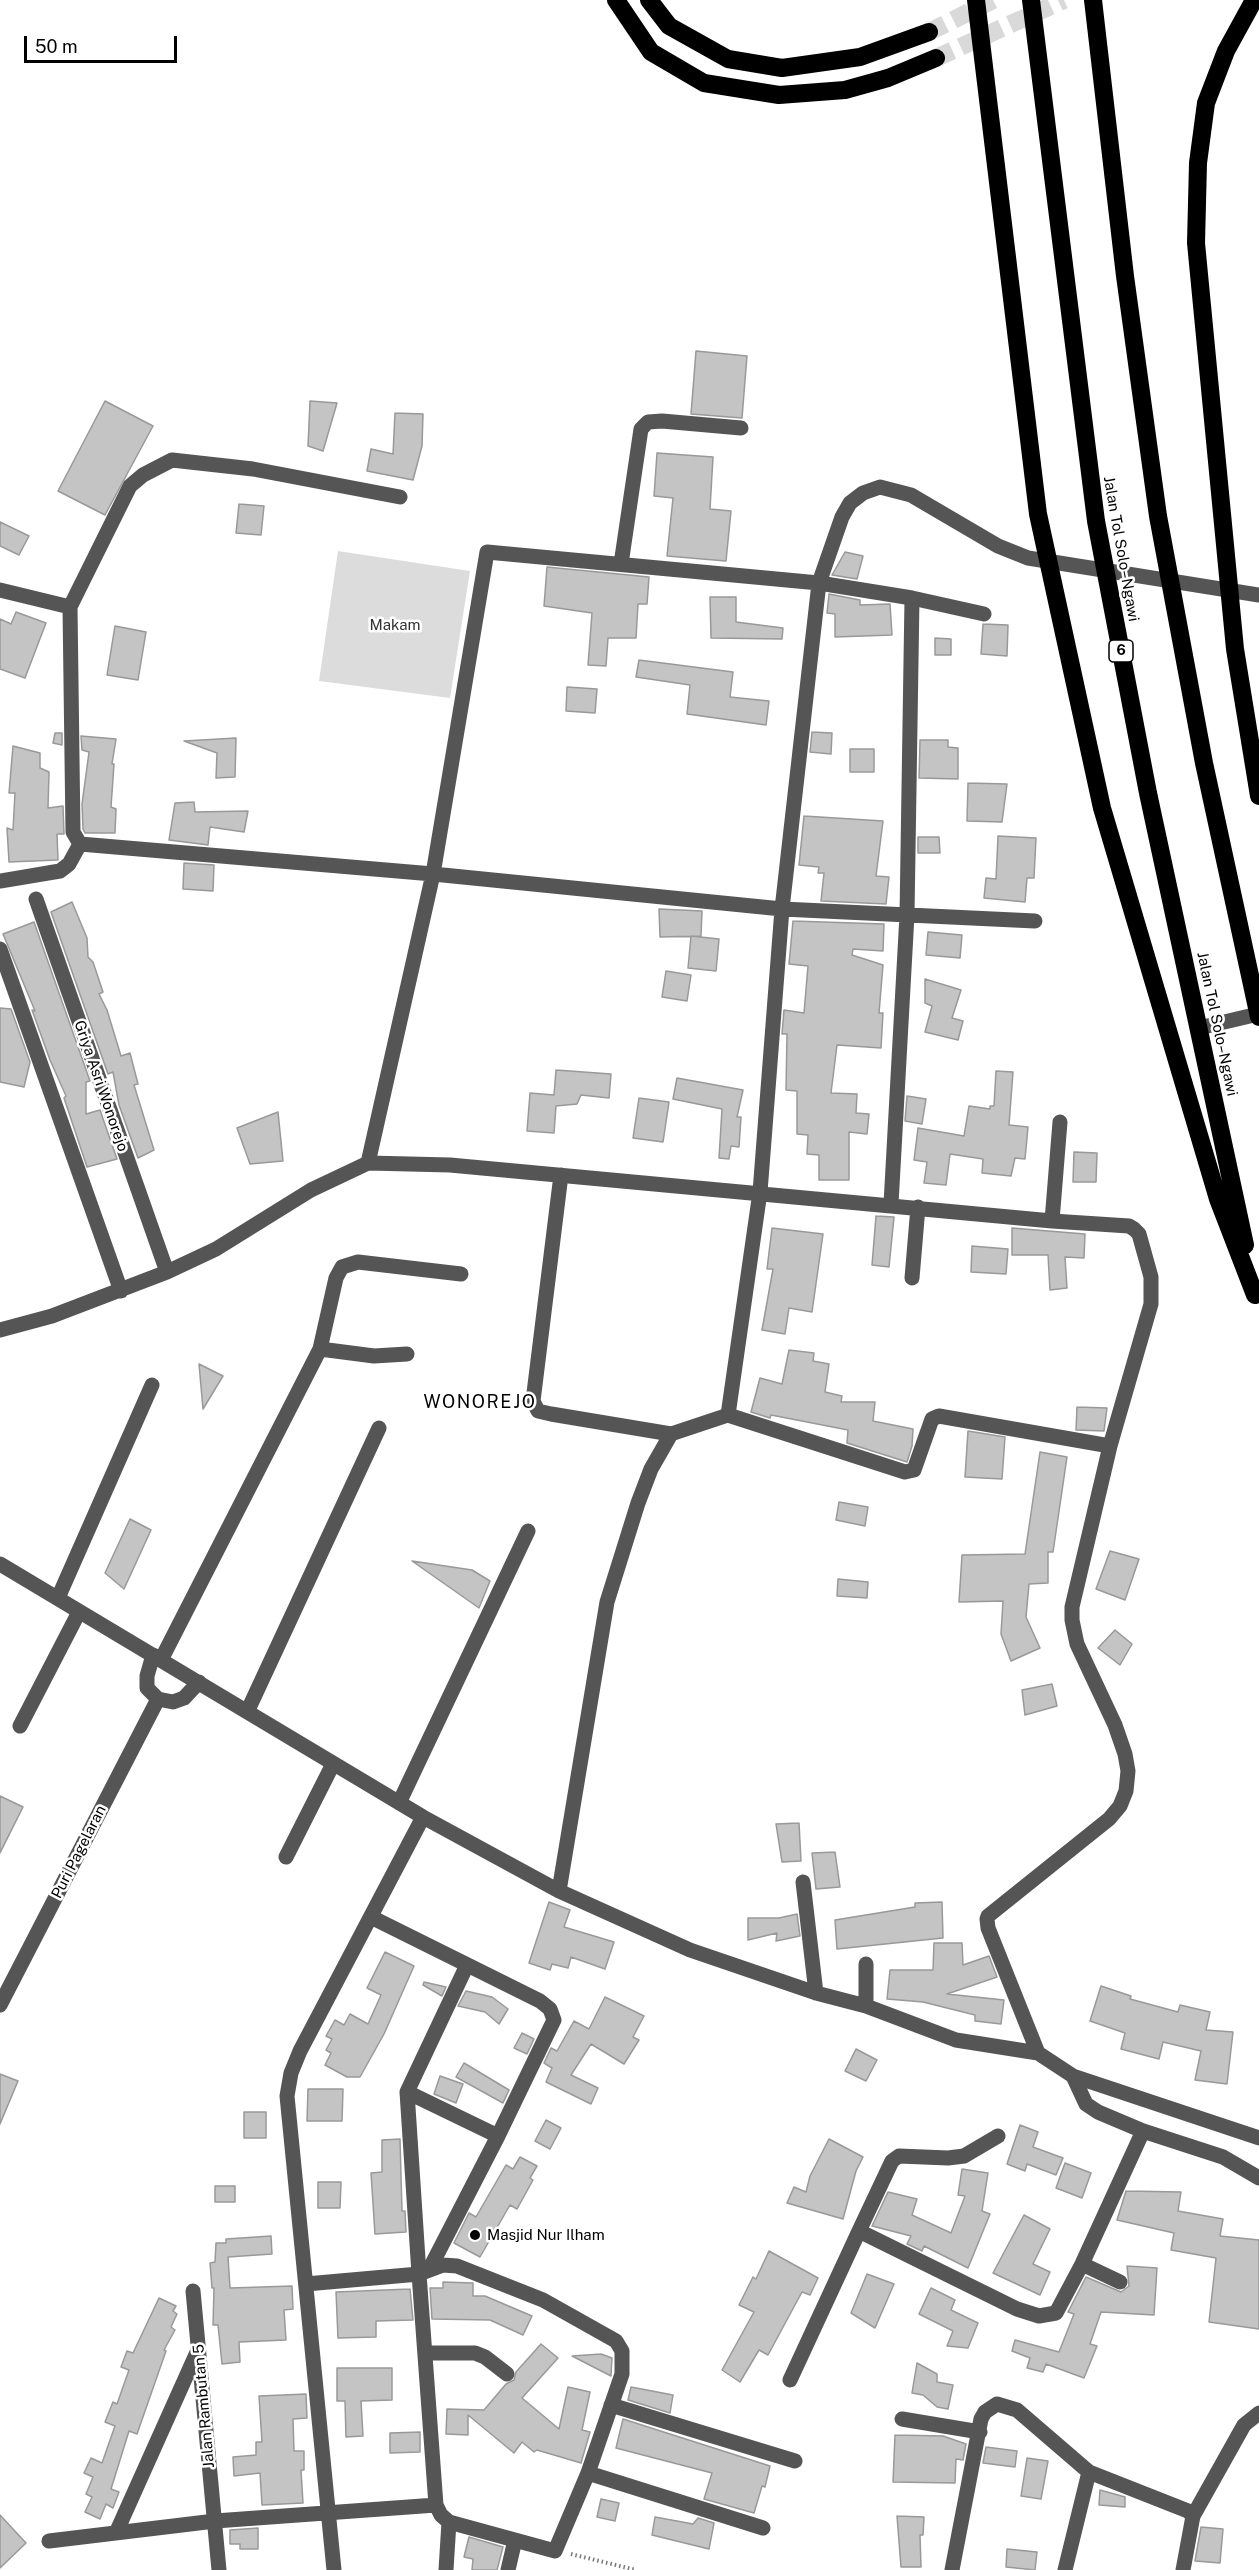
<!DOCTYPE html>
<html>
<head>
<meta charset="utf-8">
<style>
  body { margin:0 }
  #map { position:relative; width:1259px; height:2570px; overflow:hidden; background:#fff; font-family:"Public Sans",sans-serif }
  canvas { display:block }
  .scale { position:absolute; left:24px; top:36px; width:153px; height:27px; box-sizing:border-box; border:3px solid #000; border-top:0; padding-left:8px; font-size:18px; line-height:21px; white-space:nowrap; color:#000; -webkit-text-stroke:4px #fff; paint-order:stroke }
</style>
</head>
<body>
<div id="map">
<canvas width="1259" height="2570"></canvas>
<div class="scale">50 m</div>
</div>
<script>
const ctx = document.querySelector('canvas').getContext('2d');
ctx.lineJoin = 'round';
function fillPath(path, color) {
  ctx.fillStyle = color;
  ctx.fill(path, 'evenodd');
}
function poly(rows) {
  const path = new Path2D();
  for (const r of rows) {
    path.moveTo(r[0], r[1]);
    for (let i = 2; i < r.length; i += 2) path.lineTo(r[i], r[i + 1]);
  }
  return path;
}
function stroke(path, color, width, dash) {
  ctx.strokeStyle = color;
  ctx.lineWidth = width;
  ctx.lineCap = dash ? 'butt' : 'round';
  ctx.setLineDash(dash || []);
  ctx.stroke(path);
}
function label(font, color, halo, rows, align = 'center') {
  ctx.font = font + ' "Public Sans",sans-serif';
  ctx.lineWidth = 5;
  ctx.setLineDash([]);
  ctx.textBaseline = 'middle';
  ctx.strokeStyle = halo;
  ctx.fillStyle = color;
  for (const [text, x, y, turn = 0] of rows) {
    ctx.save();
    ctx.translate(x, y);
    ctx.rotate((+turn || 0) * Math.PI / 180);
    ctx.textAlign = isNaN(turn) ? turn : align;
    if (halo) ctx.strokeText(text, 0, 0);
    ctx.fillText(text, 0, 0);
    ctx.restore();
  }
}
const green = poly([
  [338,551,470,571,450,698,319,681]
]);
const building = poly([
  [696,351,747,356,742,418,691,414,696,351],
  [105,401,153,426,105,515,58,491,105,401],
  [310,401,337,403,323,451,308,446,310,401],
  [395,413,423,414,422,446,413,480,367,471,371,449,393,454,395,413],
  [657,453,713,457,710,509,731,511,726,561,667,556,673,498,654,496,657,453],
  [239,504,264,506,261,535,236,533,239,504],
  [0,522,29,536,19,555,0,546,0,522],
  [845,552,863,556,857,579,832,575,845,552],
  [547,567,649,577,647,604,638,604,636,638,608,638,606,666,588,665,592,613,544,606,547,567],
  [829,594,860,600,860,605,890,604,892,635,835,637,835,614,827,613,829,594],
  [710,597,736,597,736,622,783,628,782,639,711,638,710,597],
  [16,612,46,623,25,678,0,669,0,619,11,624,16,612],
  [983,624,1008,625,1007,656,981,654,983,624],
  [115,626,146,632,138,680,107,675,115,626],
  [935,638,951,639,951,655,935,655,935,638],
  [639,660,733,672,730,697,769,701,766,725,687,714,690,685,636,677,639,660],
  [567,687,597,689,595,713,566,711,567,687],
  [812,732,832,733,831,754,810,752,812,732],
  [55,733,62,733,62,745,53,743,55,733],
  [81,736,116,739,112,764,114,764,111,807,116,809,115,833,85,833,83,829,82,804,89,752,82,750,81,736],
  [236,738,235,777,216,778,217,753,184,741,236,738],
  [920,740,948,740,948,747,958,748,958,779,919,778,920,740],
  [13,746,40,753,40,768,49,772,48,808,63,806,64,834,57,834,58,860,9,862,7,828,13,830,15,793,9,793,13,746],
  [850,749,874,749,874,772,850,772,850,749],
  [968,783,1007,784,1002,822,967,821,968,783],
  [194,802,195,812,248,811,244,832,210,827,208,845,169,840,175,803,194,802],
  [804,816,883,821,876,876,889,877,886,904,821,901,824,873,818,873,819,867,799,865,804,816],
  [998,836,1036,838,1034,878,1027,878,1025,902,984,898,986,878,996,879,998,836],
  [918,837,939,837,940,853,918,853,918,837],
  [184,863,214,865,213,891,183,889,184,863],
  [72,902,87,938,88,957,93,962,103,992,99,994,107,1010,121,1056,130,1053,138,1084,134,1085,154,1150,138,1158,119,1105,113,1072,108,1074,51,912,72,902],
  [659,909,702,911,701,936,660,937,659,909],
  [793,921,884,924,883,951,853,949,852,955,883,965,879,1013,883,1013,881,1048,837,1045,831,1093,857,1094,856,1113,869,1114,867,1134,849,1132,849,1180,819,1180,819,1155,807,1154,808,1135,797,1134,797,1091,786,1090,787,1034,782,1034,784,1010,804,1013,808,966,789,964,793,921],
  [34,922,90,1081,86,1082,86,1114,100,1110,117,1159,87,1167,64,1098,66,1096,50,1060,32,1010,35,1011,3,934,34,922],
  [928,932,962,935,960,958,926,955,928,932],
  [691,936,719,939,716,971,688,968,691,936],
  [666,971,691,975,687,1001,662,997,666,971],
  [925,979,961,990,952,1018,963,1021,958,1040,925,1032,932,1006,925,1003,925,979],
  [0,1008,11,1009,30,1062,24,1087,0,1082,0,1008],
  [556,1070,611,1074,609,1098,581,1095,577,1104,556,1106,554,1133,527,1131,530,1093,554,1095,556,1070],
  [996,1071,1013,1072,1009,1125,1028,1127,1025,1159,1015,1158,1011,1176,982,1173,983,1159,950,1154,946,1185,924,1183,927,1162,914,1160,918,1128,964,1136,969,1106,990,1109,990,1106,994,1106,996,1071],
  [677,1078,743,1090,737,1117,741,1117,739,1147,731,1146,729,1159,719,1158,722,1109,673,1099,677,1078],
  [907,1096,926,1099,922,1124,905,1121,907,1096],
  [639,1098,669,1102,663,1142,633,1138,639,1098],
  [278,1112,283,1161,250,1164,237,1128,278,1112],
  [1074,1152,1097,1153,1096,1182,1073,1182,1074,1152],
  [876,1216,894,1217,889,1267,872,1265,876,1216],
  [772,1228,823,1234,812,1312,789,1308,785,1334,762,1330,773,1269,767,1269,772,1228],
  [1012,1228,1085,1234,1084,1258,1065,1257,1067,1288,1050,1290,1048,1255,1012,1255,1012,1228],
  [972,1246,1008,1249,1006,1274,971,1272,972,1246],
  [789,1350,814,1353,813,1361,829,1364,825,1392,842,1396,841,1402,875,1402,873,1421,913,1429,912,1446,907,1462,847,1443,848,1430,771,1415,770,1418,751,1412,760,1378,782,1384,789,1350],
  [199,1364,223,1376,203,1409,199,1364],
  [1077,1407,1107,1408,1104,1431,1076,1430,1077,1407],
  [968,1431,1005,1437,1002,1479,965,1477,968,1431],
  [1040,1452,1067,1457,1053,1552,1048,1552,1048,1583,1029,1584,1026,1617,1040,1648,1011,1661,1001,1634,1003,1601,959,1602,962,1555,1025,1554,1040,1452],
  [839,1502,868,1507,865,1526,836,1520,839,1502],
  [130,1519,151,1530,124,1589,105,1573,130,1519],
  [1110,1551,1139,1559,1125,1600,1096,1589,1110,1551],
  [412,1561,472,1570,490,1581,479,1608,412,1561],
  [838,1579,868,1582,867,1598,837,1596,838,1579],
  [1115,1630,1132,1644,1120,1665,1098,1648,1115,1630],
  [1052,1684,1057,1706,1025,1715,1022,1690,1052,1684],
  [0,1796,23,1807,0,1853,0,1796],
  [799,1823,801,1861,782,1862,776,1824,799,1823],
  [835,1852,840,1887,816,1889,812,1853,835,1852],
  [549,1902,570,1910,564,1927,614,1942,605,1969,571,1957,568,1968,552,1964,550,1970,529,1963,549,1902],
  [942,1902,943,1938,837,1949,835,1920,915,1907,915,1903,942,1902],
  [797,1914,800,1936,776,1941,777,1933,748,1940,748,1918,779,1918,797,1914],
  [934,1943,962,1943,963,1965,989,1956,997,1977,947,1994,1004,2000,1001,2024,975,2021,975,2015,923,2002,887,1999,890,1970,933,1970,934,1943],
  [385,1952,414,1966,384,2034,360,2077,347,2077,325,2065,331,2053,326,2050,332,2039,326,2036,335,2020,344,2025,350,2014,368,2024,381,1995,367,1988,385,1952],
  [424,1982,446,1987,442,1996,423,1985,424,1982],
  [1101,1986,1131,1996,1130,1999,1178,2012,1180,2005,1210,2012,1206,2030,1233,2032,1227,2084,1195,2080,1201,2051,1163,2042,1159,2059,1121,2049,1125,2033,1090,2021,1101,1986],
  [466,1991,492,1997,508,2009,499,2024,485,2012,458,2006,466,1991],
  [605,1997,644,2016,633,2037,639,2040,624,2064,591,2044,571,2075,598,2088,591,2104,546,2082,552,2068,544,2063,551,2048,557,2051,574,2021,589,2029,605,1997],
  [522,2033,534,2039,527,2054,514,2048,522,2033],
  [856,2049,877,2060,866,2081,845,2071,856,2049],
  [464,2063,509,2090,503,2103,456,2077,464,2063],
  [0,2074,18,2081,0,2124,0,2074],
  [440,2076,463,2084,456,2103,434,2094,440,2076],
  [308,2089,343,2089,342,2121,307,2121,308,2089],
  [244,2112,266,2112,266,2138,244,2138,244,2112],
  [546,2120,561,2128,550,2149,535,2141,546,2120],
  [1020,2125,1038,2132,1033,2147,1063,2158,1056,2175,1027,2164,1025,2171,1007,2164,1020,2125],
  [400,2139,402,2211,405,2211,406,2232,375,2234,371,2173,382,2172,382,2140,400,2139],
  [829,2139,863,2157,856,2171,843,2219,787,2203,794,2187,806,2192,810,2176,829,2139],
  [520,2157,537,2166,530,2178,533,2180,517,2209,510,2205,480,2257,454,2243,469,2213,476,2217,506,2165,513,2169,520,2157],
  [1065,2163,1091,2173,1082,2198,1056,2188,1065,2163],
  [962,2169,988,2173,982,2211,990,2214,968,2268,924,2246,922,2251,907,2244,911,2236,872,2226,888,2192,917,2199,912,2215,951,2233,965,2196,958,2195,962,2169],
  [318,2182,341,2182,340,2208,318,2208,318,2182],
  [215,2186,235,2186,235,2202,215,2202,215,2186],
  [1126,2191,1181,2192,1178,2211,1223,2219,1220,2236,1259,2240,1259,2329,1209,2322,1216,2258,1171,2250,1174,2233,1117,2220,1126,2191],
  [1024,2215,1050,2229,1033,2264,1050,2272,1040,2295,993,2273,1024,2215],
  [271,2236,272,2254,228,2257,230,2288,292,2286,293,2309,284,2310,286,2340,239,2342,240,2362,222,2364,218,2325,213,2325,214,2288,212,2288,210,2263,215,2262,216,2243,226,2243,226,2239,271,2236],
  [769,2251,818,2278,810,2295,802,2292,768,2355,759,2350,740,2382,722,2370,754,2312,739,2305,753,2277,756,2279,769,2251],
  [1127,2266,1157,2268,1154,2315,1101,2312,1090,2344,1097,2346,1084,2378,1046,2364,1043,2372,1027,2368,1030,2358,1012,2351,1015,2340,1059,2352,1074,2314,1068,2312,1086,2277,1121,2292,1129,2286,1127,2266],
  [867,2274,894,2284,875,2328,851,2313,867,2274],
  [443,2282,473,2283,473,2296,485,2296,532,2316,523,2335,490,2320,432,2319,430,2288,443,2288,443,2282],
  [931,2288,955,2300,951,2310,978,2323,968,2348,947,2346,953,2331,919,2314,931,2288],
  [410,2289,413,2320,376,2321,376,2337,338,2338,336,2292,410,2289],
  [159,2298,176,2306,173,2311,177,2314,171,2327,175,2330,164,2350,166,2351,137,2434,129,2431,111,2489,119,2492,113,2508,106,2504,100,2519,85,2512,92,2497,86,2494,93,2477,84,2473,91,2458,102,2463,115,2426,105,2422,113,2402,117,2404,129,2370,121,2367,127,2351,133,2353,159,2298],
  [541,2344,558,2358,522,2398,559,2429,568,2387,590,2392,582,2430,590,2432,581,2463,537,2450,534,2452,522,2442,514,2453,468,2415,468,2435,446,2434,447,2409,484,2410,506,2384,514,2380,516,2372,541,2344],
  [601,2354,612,2358,611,2376,572,2356,601,2354],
  [917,2363,937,2374,937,2382,953,2385,948,2409,937,2407,923,2395,912,2393,917,2363],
  [337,2368,392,2368,392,2400,361,2401,363,2436,346,2437,345,2401,337,2401,337,2368],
  [631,2387,673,2395,670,2413,628,2400,631,2387],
  [306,2394,307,2418,293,2419,294,2451,304,2451,304,2470,301,2470,303,2503,262,2505,260,2473,234,2476,233,2457,256,2455,256,2442,262,2442,259,2396,306,2394],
  [623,2419,770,2466,765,2487,762,2486,754,2513,704,2499,712,2473,616,2448,623,2419],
  [420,2432,420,2452,390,2453,390,2433,420,2432],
  [895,2435,943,2436,966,2444,963,2460,956,2459,955,2483,893,2482,895,2435],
  [986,2447,1017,2451,1015,2467,983,2463,986,2447],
  [1027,2458,1048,2461,1041,2499,1021,2496,1027,2458],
  [1100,2490,1125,2497,1125,2507,1099,2505,1100,2490],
  [601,2499,619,2503,615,2521,597,2517,601,2499],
  [0,2515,26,2543,0,2568,0,2515],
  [897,2516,924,2517,923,2535,920,2535,921,2567,901,2567,897,2516],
  [655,2517,693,2524,698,2518,714,2523,709,2549,652,2535,655,2517],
  [1201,2527,1223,2529,1220,2563,1195,2561,1201,2527],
  [258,2528,258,2549,240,2549,240,2544,230,2544,230,2530,258,2528],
  [469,2537,503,2547,497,2570,472,2570,473,2559,464,2557,469,2537],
  [1007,2549,1037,2552,1035,2570,1006,2567,1007,2549]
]);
const highwayTunnel = poly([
  [929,32,993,0],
  [936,58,1064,0]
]);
const path = poly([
  [571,2554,636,2570]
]);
const minor = poly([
  [621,564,641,429,648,422,662,421,741,428],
  [0,590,70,607,73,832,80,844,433,874,782,909,1035,921],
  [70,607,130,486,143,475,172,460,253,469,400,497],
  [0,881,60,871,69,864,80,844],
  [36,899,167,1272],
  [0,949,121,1291],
  [1199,1028,1258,1014],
  [368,1163,433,874,487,552,819,583,842,517,850,503,863,493,880,487,911,495,998,546,1028,558,1259,595],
  [561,1175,533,1401,538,1411,551,1414,671,1434],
  [891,1204,907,915,912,598],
  [1052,1221,1060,1122],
  [912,1278,918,1207],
  [0,1330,52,1316,167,1272,216,1249,311,1190,368,1163,450,1165,1052,1221,1129,1226,1134,1229,1139,1234,1151,1277,1151,1304,1110,1446,1072,1607,1072,1620,1077,1644,1115,1725,1125,1754,1128,1771,1126,1791,1120,1806,1109,1819,988,1916,987,1919,988,1928,1038,2053],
  [407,1354,374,1356,320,1349,336,1278,342,1267,358,1262,461,1274],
  [728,1415,905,1472,914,1470,932,1419,939,1416,1110,1446],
  [0,1564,423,1817,559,1891,690,1950,816,1993,866,2006,956,2040,1038,2053,1073,2076,1259,2138],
  [58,1598,152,1385],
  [153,1655,147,1676,147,1688,158,1699,173,1702,184,1698,199,1682],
  [161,1660,320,1349],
  [248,1710,379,1428],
  [20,1726,79,1612],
  [399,1803,528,1531],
  [286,1857,333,1764],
  [803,1882,816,1993],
  [559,1891,607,1602,638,1503,651,1469,671,1434,728,1415,760,1192,782,909,819,583,912,598,984,614],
  [371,1917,540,2001,550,2009,554,2020,498,2136,407,2092],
  [866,1964,866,2006],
  [0,2005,158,1699],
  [1073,2076,1086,2104,1098,2112,1143,2131,1223,2157,1259,2178],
  [859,2231,892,2161,899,2156,948,2158,964,2156,998,2136],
  [1082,2264,1120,2282],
  [429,2270,498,2136],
  [306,2284,419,2274,443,2265,457,2266,543,2300,616,2341,622,2351,622,2374,588,2473,555,2551,449,2522,441,2515,436,2505,419,2274,407,2092,467,1965],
  [193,2291,219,2570],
  [426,2353,475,2353,485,2357,507,2374],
  [790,2380,859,2231,1017,2309,1039,2316,1056,2313,1082,2264,1143,2131],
  [611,2405,795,2461],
  [902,2419,980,2432],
  [588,2473,763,2528],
  [116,2533,198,2350],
  [49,2541,215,2521,436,2505],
  [334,2570,287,2096,291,2073,300,2051,423,1817],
  [446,2570,449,2522],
  [508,2570,515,2540],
  [952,2570,981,2419,985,2412,997,2404,1017,2410,1089,2472,1188,2511,1193,2516,1244,2425,1259,2413],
  [1065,2570,1089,2472],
  [1183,2570,1193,2516]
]);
const highway = poly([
  [616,0,651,52,704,83,779,95,845,90,888,78,936,58],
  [649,0,669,26,728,59,782,68,860,57,929,32],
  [976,0,1038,514,1102,808,1218,1199,1255,1295],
  [1031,0,1096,521,1148,793,1245,1245],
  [1093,0,1125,276,1158,516,1204,763,1259,1017],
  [1254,0,1226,51,1206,103,1198,163,1196,243,1235,649,1259,796]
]);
const markers = [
  [475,2235,6,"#000"]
];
const shields = [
  [1121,651,24]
];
const shieldNames = [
  ["6",1121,651]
];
const streetNames = [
  ["Jalan Tol Solo–Ngawi",1121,549,80],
  ["Jalan Tol Solo–Ngawi",1217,1024,78],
  ["Griya Asri Wonorejo",101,1086,71],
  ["Puri Pagelaran",79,1852,-63],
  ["Jalan Rambutan 5",204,2406,-95]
];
const parkNames = [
  ["Makam",395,625]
];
const poiNames = [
  ["Masjid Nur Ilham",487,2235]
];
const quarterNames = [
  ["WONOREJO",480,1402]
];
fillPath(green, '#dcdcdc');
fillPath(building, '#c4c4c4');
stroke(building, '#999', 1.5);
stroke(highwayTunnel, '#d9d9d9', 18, [18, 9]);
stroke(path, '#777', 4, [1.5, 3]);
stroke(minor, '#555', 15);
stroke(highway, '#000', 18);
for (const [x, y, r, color] of markers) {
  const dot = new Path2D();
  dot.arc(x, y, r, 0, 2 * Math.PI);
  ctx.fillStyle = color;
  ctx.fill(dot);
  stroke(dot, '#fff', 2);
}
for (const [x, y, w] of shields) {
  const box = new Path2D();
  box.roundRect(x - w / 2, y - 11, w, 22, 4.5);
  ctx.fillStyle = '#fff';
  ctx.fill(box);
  stroke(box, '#000', 1.5);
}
label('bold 14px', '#000', null, shieldNames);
label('15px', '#000', '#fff', streetNames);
label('15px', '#333', '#fff', parkNames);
label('15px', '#000', '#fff', poiNames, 'left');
ctx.letterSpacing = '1.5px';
label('18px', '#000', '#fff', quarterNames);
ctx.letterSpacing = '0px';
</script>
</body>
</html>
